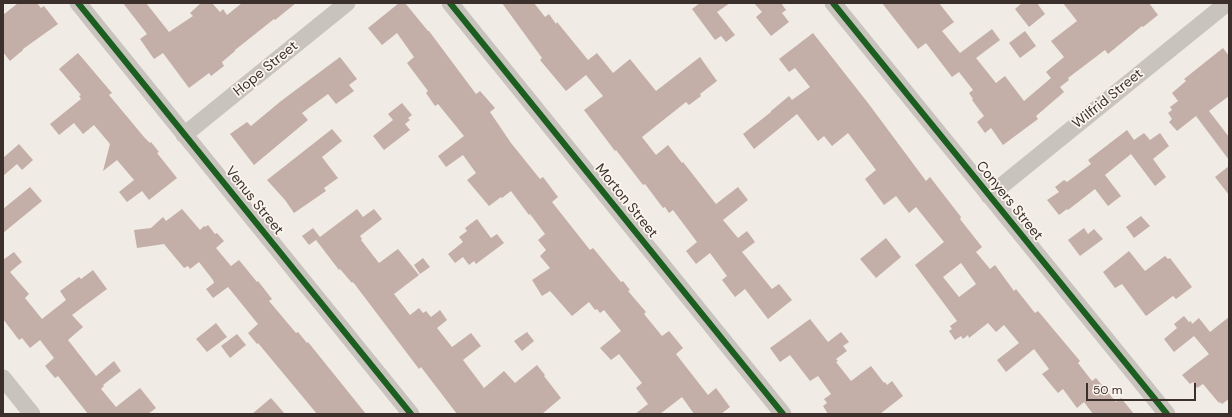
<!DOCTYPE html>
<html>
<head>
<meta charset="utf-8">
<style>
  body { margin:0 }
  #map { position:relative; width:1232px; height:417px; overflow:hidden; background:#f0ebe5; font-family:"DM Sans",sans-serif }
  canvas { display:block }
  .frame { position:absolute; inset:0; border:4px solid #3b302b; pointer-events:none }
  .scale { position:absolute; left:1086px; top:383px; width:110px; height:18px; box-sizing:border-box; border:2px solid #3b302b; border-top:0; padding-left:5px; font-size:12px; line-height:14px; white-space:nowrap; color:#3b302b; -webkit-text-stroke:3px #fbf5ee; paint-order:stroke }
</style>
</head>
<body>
<div id="map">
<canvas width="1232" height="417"></canvas>
<div class="frame"></div>
<div class="scale">50 m</div>
</div>
<script>
const ctx = document.querySelector('canvas').getContext('2d');
ctx.lineJoin = 'round';
function fillPath(path, color) {
  ctx.fillStyle = color;
  ctx.fill(path, 'evenodd');
}
function poly(rows) {
  const path = new Path2D();
  for (const r of rows) {
    path.moveTo(r[0], r[1]);
    for (let i = 2; i < r.length; i += 2) path.lineTo(r[i], r[i + 1]);
  }
  return path;
}
function stroke(path, color, width, dash) {
  ctx.strokeStyle = color;
  ctx.lineWidth = width;
  ctx.lineCap = dash ? 'butt' : 'round';
  ctx.setLineDash(dash || []);
  ctx.stroke(path);
}
function label(font, color, halo, rows, align = 'center') {
  ctx.font = font + ' "DM Sans",sans-serif';
  ctx.lineWidth = 3.5;
  ctx.setLineDash([]);
  ctx.textBaseline = 'middle';
  ctx.strokeStyle = halo;
  ctx.fillStyle = color;
  for (const [text, x, y, turn = 0] of rows) {
    ctx.save();
    ctx.translate(x, y);
    ctx.rotate((+turn || 0) * Math.PI / 180);
    ctx.textAlign = isNaN(turn) ? turn : align;
    if (halo) ctx.strokeText(text, 0, 0);
    ctx.fillText(text, 0, 0);
    ctx.restore();
  }
}
const building = poly([
  [18,3,37,3,41,8,44,6,58,24,23,49,23,50,10,61,3,52,3,15],
  [123,3,146,3,169,32,193,16,190,13,201,3,212,3,220,12,223,9,227,15,242,3,296,3,275,20,274,19,235,50,235,51,222,62,224,66,211,76,209,73,189,88,163,53,154,59,140,39,147,34],
  [399,3,405,3,428,31,429,31,476,94,480,91,495,108,490,112,511,143,540,179,543,177,558,197,552,202,590,250,593,248,621,282,623,281,630,290,628,291,646,312,644,314,662,336,669,331,683,348,676,354,708,395,716,388,730,407,721,414,694,414,682,397,660,414,635,414,648,404,636,388,642,383,619,354,611,360,600,348,621,331,604,310,600,313,597,309,595,310,589,302,572,316,550,291,542,296,532,280,550,268,540,256,546,250,538,240,545,234,530,214,529,215,511,191,502,198,501,197,489,206,467,180,476,173,463,155,446,167,438,156,464,136,438,104,435,106,426,93,428,91,407,63,414,57,397,33,382,45,368,28],
  [502,3,534,3,545,17,549,14,556,24,557,22,588,60,597,53,613,73,630,59,656,91,700,57,717,81,700,94,701,96,689,105,686,102,642,137,656,155,668,145,682,163,683,162,716,204,738,187,748,200,723,220,738,238,747,231,755,242,742,252,772,289,779,284,792,300,768,319,745,289,735,297,722,280,727,276,710,253,696,264,686,251,697,242,673,210,669,213,665,207,663,208,645,184,643,185,616,150,615,151,584,110,603,96,586,75,566,91,540,60,542,58],
  [700,3,730,3,717,12,735,35,726,42,721,36,715,40,692,9],
  [754,3,781,3,786,10,782,13,789,22,771,36,756,17,762,12],
  [882,3,939,3,954,22,942,31,960,53,992,29,1000,40,976,58,996,83,1005,76,1024,101,1051,78,1046,72,1064,57,1051,41,1077,21,1063,3,1149,3,1158,15,1143,27,1142,26,1108,54,1105,50,1068,78,1069,80,1060,87,1064,92,1036,116,1038,119,1003,145,991,128,985,133,977,122,984,116,972,100,973,99,969,93,973,90,959,72,952,77,926,43,918,49],
  [1022,3,1037,3,1045,14,1029,27,1015,9],
  [1025,31,1036,46,1020,58,1009,43],
  [813,33,868,103,926,181,930,177,961,217,960,219,982,247,976,252,990,269,995,265,1014,291,1016,289,1035,313,1038,311,1080,361,1078,363,1092,381,1096,378,1116,402,1121,398,1134,414,1093,414,1084,402,1077,408,1063,389,1058,393,1042,374,1049,369,1034,349,1006,372,997,360,1019,343,1004,325,996,332,988,323,969,338,968,335,963,339,961,336,955,340,949,331,952,329,950,326,957,321,915,265,944,242,916,207,909,213,896,196,884,205,865,179,876,170,848,133,832,146,824,136,818,141,797,114,754,149,743,134,771,112,771,111,789,96,792,100,810,87,795,68,789,72,779,59],
  [961,263,976,284,959,297,943,277],
  [1223,48,1229,56,1229,96,1209,111,1229,137,1229,160,1196,116,1177,131,1169,122,1172,119,1168,113,1172,110,1170,107,1178,101,1172,93,1186,81,1184,79],
  [78,53,112,93,109,95,144,137,150,143,151,142,159,152,157,153,177,178,149,200,142,191,127,202,119,192,134,180,117,160,103,171,110,144,94,125,83,134,74,123,59,135,50,124,81,99,79,96,81,95,59,69],
  [340,57,357,79,349,85,354,91,336,104,328,94,302,113,308,120,254,165,230,134,247,122,251,126,281,101],
  [402,103,412,115,408,118,410,120,405,124,410,130,384,150,373,136,393,120,388,114],
  [332,129,342,141,322,157,338,178,324,188,326,191,294,213,285,200,267,180],
  [1127,130,1134,140,1144,133,1150,140,1160,133,1169,146,1153,159,1166,177,1155,186,1131,154,1105,175,1121,196,1108,206,1095,189,1068,210,1067,209,1059,215,1047,200,1059,192,1055,187,1064,180,1067,182,1091,164,1088,160],
  [19,144,33,160,22,170,17,164,3,176,3,158],
  [1229,166,1229,195,1215,177],
  [30,187,42,201,3,233,3,209],
  [182,209,200,230,204,226,205,227,208,225,215,234,217,233,224,241,216,248,231,266,239,260,257,282,258,281,272,299,269,301,296,333,298,332,307,343,308,342,366,414,317,414,258,343,257,344,248,333,258,324,228,287,213,298,206,289,214,283,213,280,199,262,190,269,188,266,184,268,164,244,137,248,134,230,151,228,163,217,166,221],
  [357,209,363,217,374,209,382,219,360,236,362,239,361,240,379,263,398,249,419,275,394,294,410,315,419,308,423,313,426,311,431,317,440,310,447,320,437,328,452,347,471,333,481,346,463,360,484,388,504,371,515,383,537,365,545,375,544,376,561,398,542,414,457,414,421,367,419,369,353,282,352,283,340,269,339,270,316,240],
  [1141,216,1150,226,1134,238,1126,227],
  [477,219,491,238,497,234,504,243,476,264,474,261,469,265,463,257,455,263,448,254,463,242,459,237,467,231,465,228],
  [313,228,320,237,309,245,302,236],
  [1084,228,1088,234,1094,229,1103,239,1080,256,1068,240],
  [886,238,901,257,876,278,860,259],
  [1129,251,1145,271,1165,256,1168,259,1170,258,1192,287,1176,299,1173,296,1146,316,1122,284,1115,288,1103,272],
  [14,252,22,262,10,272,29,294,25,298,42,319,66,300,60,291,79,277,81,279,93,270,107,289,72,315,83,327,68,340,96,376,114,361,121,371,103,385,104,386,101,389,116,407,140,388,156,408,148,414,88,414,58,376,55,378,45,366,54,358,40,340,30,348,22,338,19,340,3,319,3,260],
  [423,258,430,267,420,274,414,265],
  [1184,316,1189,322,1191,321,1192,324,1199,318,1210,332,1229,317,1229,399,1222,404,1220,402,1219,403,1203,384,1197,388,1193,382,1190,384,1182,375,1209,354,1194,336,1174,352,1164,339,1177,328,1174,324],
  [810,319,828,342,841,332,849,342,843,346,847,351,836,359,838,361,836,362,851,381,871,366,884,383,885,382,887,385,892,381,903,396,880,414,828,414,823,406,827,403,824,399,831,394,818,376,810,381,790,355,780,362,770,348],
  [216,323,227,337,207,352,196,339],
  [527,332,534,341,522,351,514,341],
  [237,334,246,345,230,358,221,346],
  [271,398,285,414,252,414]
]);
const minor = poly([
  [78,3,411,414],
  [450,3,783,414],
  [833,3,1167,414],
  [184,135,347,3],
  [989,196,1227,3],
  [3,378,32,414]
]);
const cycleway = poly([
  [78,3,411,414],
  [450,3,783,414],
  [833,3,1167,414]
]);
const streetNames = [
  ["Hope Street",266,69,-39],
  ["Wilfrid Street",1108,99,-39],
  ["Venus Street",254,201,51],
  ["Morton Street",626,201,51],
  ["Conyers Street",1009,201,51]
];
fillPath(building, '#c3afa7');
stroke(minor, '#c9c3be', 17);
stroke(cycleway, '#1b5e20', 6);
label('14px', '#3b302b', '#fbf5ee', streetNames);
</script>
</body>
</html>
